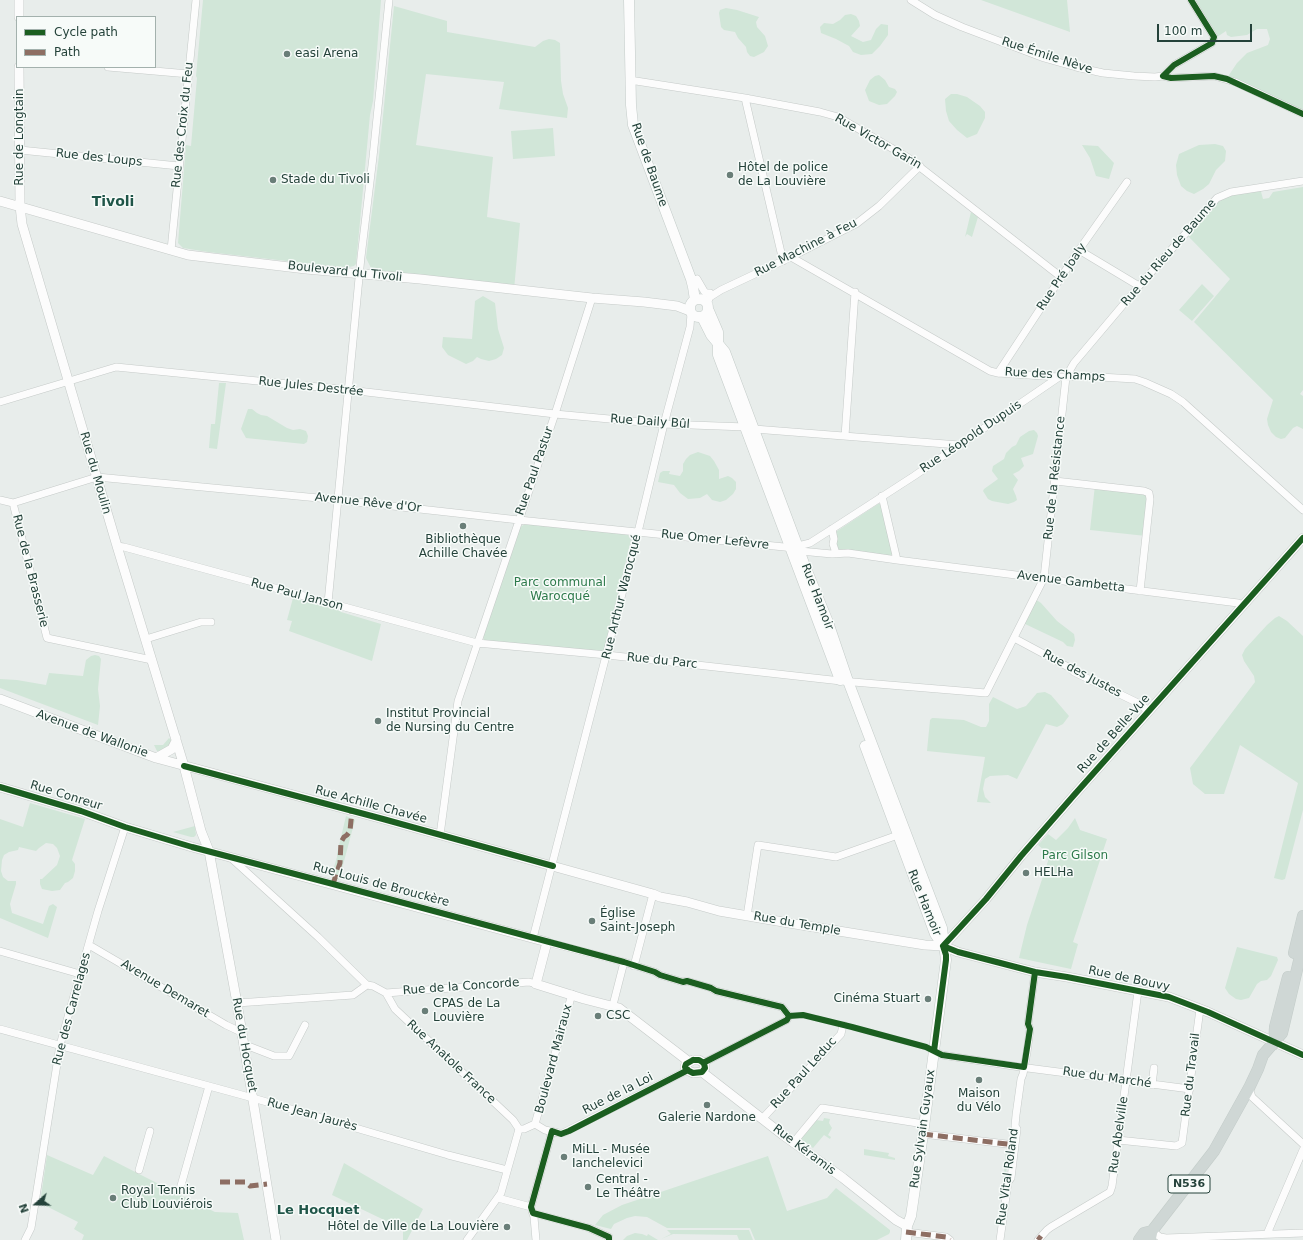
<!DOCTYPE html>
<html>
<head>
<meta charset="utf-8">
<style>
  body { margin:0 }
  #map { position:relative; width:1303px; height:1240px; overflow:hidden; background:#e8edeb; font-family:"DejaVu Sans",sans-serif }
  canvas { display:block }
  .legend { position:absolute; left:16px; top:16px; width:140px; height:52px; box-sizing:border-box; background:#f7fbf9; border:1px solid #a3b1ad; margin:0; padding:5px 7px; list-style:none; font-size:12px; color:#24423a }
  .legend li { display:flex; align-items:center; gap:8px; height:20px }
  .legend b { width:20px; border:1px solid #a3b1ad }
  .north { position:absolute; left:16px; top:1184px; width:40px; height:40px; -webkit-text-stroke:3px #f7fbf9; paint-order:stroke; rotate:250deg; font-size:11px; font-weight:700; line-height:16px; text-align:center; color:#24423a }
  .north::after { content:''; display:block; margin:auto; width:14px; height:18px; background:#24423a; clip-path:polygon(50% 0,100% 100%,50% 72%,0 100%) }
  .scale { position:absolute; left:1157px; top:24px; width:95px; height:18px; box-sizing:border-box; border:2px solid #24423a; border-top:0; padding-left:5px; font-size:12px; line-height:14px; white-space:nowrap; color:#24423a; -webkit-text-stroke:3px #f7fbf9; paint-order:stroke }
</style>
</head>
<body>
<div id="map">
<canvas width="1303" height="1240"></canvas>
<ul class="legend">
<li><b style="height:5px;background:#1b5e20"></b>Cycle path</li>
<li><b style="height:5px;background:#8d6e63"></b>Path</li>
</ul>
<div class="north">N</div>
<div class="scale">100 m</div>
</div>
<script>
const ctx = document.querySelector('canvas').getContext('2d');
ctx.lineJoin = 'round';
function fillPath(path, color) {
  ctx.fillStyle = color;
  ctx.fill(path, 'evenodd');
}
function poly(rows) {
  const path = new Path2D();
  for (const r of rows) {
    if (r.length === 3) {
      path.moveTo(r[0] + r[2], r[1]);
      path.arc(r[0], r[1], r[2], 0, 2 * Math.PI);
      continue;
    }
    path.moveTo(r[0], r[1]);
    for (let i = 2; i < r.length; i += 2) path.lineTo(r[i], r[i + 1]);
  }
  return path;
}
function stroke(path, color, width, dash) {
  ctx.strokeStyle = color;
  ctx.lineWidth = width;
  ctx.lineCap = dash ? 'butt' : 'round';
  ctx.setLineDash(dash || []);
  ctx.stroke(path);
}
function label(font, color, halo, rows, align = 'center') {
  ctx.font = font + ' "DejaVu Sans",sans-serif';
  ctx.lineWidth = 3;
  ctx.setLineDash([]);
  ctx.textBaseline = 'middle';
  ctx.strokeStyle = halo;
  ctx.fillStyle = color;
  for (const [text, x, y, turn = 0] of rows) {
    ctx.save();
    ctx.translate(x, y);
    ctx.rotate((+turn || 0) * Math.PI / 180);
    ctx.textAlign = isNaN(turn) ? turn : align;
    if (halo) ctx.strokeText(text, 0, 0);
    ctx.fillText(text, 0, 0);
    ctx.restore();
  }
}
const green = poly([
  [203,0,381,0,373,101,370,115,356,264,354,266,349,267,339,267,208,252,183,248,178,243,186,145,191,146,197,78,196,76],
  [981,0,1067,0,1070,32,1045,23],
  [1191,0,1303,0,1303,112,1227,78,1237,63,1247,53,1268,45,1270,39,1267,29,1257,29,1247,35,1231,37,1227,35,1226,31,1217,37],
  [394,6,447,21,447,32,535,47,543,41,549,39,555,40,560,43,561,81,563,94,568,108,567,118,499,109,504,82,426,74,416,145,493,157,487,217,520,223,514,290,420,279,372,270,366,258,379,156],
  [726,8,737,10,759,17,756,22,757,27,765,36,768,46,764,52,754,57,750,56,747,52,746,47,738,38,735,32,724,30,721,27,719,13,720,10],
  [851,14,856,16,859,21,860,26,851,36,863,42,871,40,876,29,881,24,888,25,888,35,880,46,872,54,861,55,853,52,849,46,836,39,821,33,820,27,824,23,833,24,840,20,845,15],
  [879,75,885,80,889,87,895,89,897,92,895,96,887,104,879,105,869,101,865,90,870,80,875,76],
  [951,94,957,94,967,97,980,106,985,112,985,118,977,134,967,138,957,130,949,121,946,111,945,99],
  [553,128,555,156,513,159,511,131],
  [1215,144,1223,146,1226,151,1225,161,1216,170,1209,184,1203,189,1194,194,1187,191,1181,186,1177,175,1176,165,1179,154,1199,145],
  [1082,145,1098,146,1114,163,1109,179,1096,176,1090,158],
  [1303,187,1303,390,1300,394,1303,396,1303,429,1297,426,1293,428,1285,438,1281,439,1276,437,1271,432,1268,425,1267,419,1273,400,1194,322,1230,279,1186,234,1217,198,1260,188,1263,199,1269,198,1273,192],
  [971,212,978,217,972,237,967,234,965,237],
  [1202,284,1214,296,1192,321,1179,310],
  [483,296,495,303,498,329,504,348,502,355,496,359,489,361,481,359,477,357,473,361,466,364,448,355,442,347,443,337,472,339,475,301],
  [219,383,226,383,217,449,209,448,211,424,215,424],
  [248,409,252,409,257,413,261,415,267,416,287,428,293,430,300,429,306,431,308,436,307,442,304,444,246,438,241,429],
  [1034,430,1037,433,1038,436,1033,454,1021,458,1024,466,1019,471,1013,474,1018,480,1013,489,1016,496,1017,500,1014,502,1008,504,992,501,988,499,983,491,984,489,998,479,992,471,993,466,1004,459,1006,453,1012,447,1016,445,1020,437,1029,431],
  [698,452,710,456,714,461,719,470,719,479,728,476,732,478,736,482,736,489,733,494,726,500,720,502,712,500,707,494,700,498,688,499,680,493,674,485,658,482,660,473,663,471,670,471,669,474,680,476,683,471,683,464,686,459,690,455],
  [1095,485,1147,492,1146,536,1090,530],
  [878,504,881,504,893,553,891,555,883,555,837,549,834,533],
  [527,523,623,533,628,535,631,540,610,627,605,649,602,651,598,652,484,641,483,635,520,527],
  [293,598,341,611,341,612,381,624,372,661,289,631,292,621,287,620],
  [1035,599,1041,603,1057,621,1074,634,1075,640,1073,647,1067,646,1063,642,1023,623],
  [1279,616,1287,621,1303,636,1303,810,1285,879,1282,880,1274,878,1298,783,1240,745,1224,794,1205,794,1193,784,1190,768,1255,682,1254,676,1244,661,1242,655,1245,649,1267,625,1275,618],
  [95,655,99,656,101,659,98,689,100,706,98,725,0,688,0,679,17,680,46,685,49,673,83,676,86,660,91,656],
  [1045,692,1051,695,1069,716,1063,724,1057,727,1046,724,1017,779,1008,775,990,776,985,779,983,789,985,797,991,803,977,802,985,757,927,751,930,720,932,718,934,718,964,720,981,727,986,727,989,721,989,704,993,697,1017,709,1026,706,1037,693],
  [169,738,171,740,170,745,160,751,157,751,154,745,163,745],
  [30,803,85,819,72,860,75,864,75,871,73,878,68,882,65,883,60,890,52,891,42,889,40,884,40,879,42,879,57,865,60,856,57,848,53,844,46,843,39,848,36,851,19,847,18,850,9,852,4,855,2,860,1,871,3,877,8,881,16,881,16,884,10,904,12,913,43,924,49,906,53,904,57,907,48,938,0,918,0,819,23,827],
  [346,816,355,820,339,880,331,877,337,857,337,854],
  [1075,818,1080,830,1107,839,1073,942,1078,944,1071,969,1019,958,1027,925,1050,855,1038,845,1048,834,1056,840,1068,828],
  [195,826,196,835,194,837,191,837,173,832],
  [1237,947,1277,957,1278,960,1271,976,1267,980,1261,981,1257,984,1249,998,1241,1000,1236,999,1229,994,1225,988],
  [824,1118,830,1119,829,1123,832,1128,828,1135,831,1137,830,1139,824,1135,813,1148,801,1139,816,1120,823,1121],
  [864,1149,889,1153,888,1156,895,1158,895,1160,864,1155],
  [1006,1149,1009,1152,1003,1196,1000,1195,1004,1175],
  [47,1155,93,1175,104,1156,188,1199,215,1212,238,1213,244,1240,82,1240,84,1235,74,1229,78,1222,40,1203],
  [768,1156,787,1211,827,1198,836,1188,890,1230,890,1232,889,1234,877,1240,755,1240,750,1228,667,1228,647,1217,635,1216,627,1218,614,1224,611,1229,595,1225,603,1215,622,1205],
  [344,1163,423,1209,407,1240,403,1240,403,1229,332,1195],
  [667,1230,749,1230,753,1240,739,1240,737,1235,673,1234,661,1239,671,1234],
  [635,1233,642,1234,647,1236,648,1234,658,1240,623,1240,627,1236]
]);
const minor = poly([
  [911,0,935,15,962,27,1044,58,1076,67,1103,73,1134,76,1155,77,1163,76,1171,78,1214,76,1235,82,1303,114],
  [108,67,189,74],
  [1163,76,1174,65,1212,43,1214,37,1191,0],
  [636,81,745,98,820,112,838,117,907,157,1061,277],
  [745,98,783,261],
  [20,150,179,166],
  [171,250,196,0],
  [1079,250,1139,286],
  [791,257,990,371,998,373,1059,377,1082,376,1135,379,1144,382,1171,394,1183,402,1303,510],
  [697,279,704,291,706,293,710,293],
  [707,303,710,297,721,290,791,257,856,224,879,206,920,166],
  [998,373,1079,250,1127,182],
  [0,402,116,367,349,390,555,414,664,424,746,427],
  [754,429,959,445],
  [845,436,855,292],
  [1055,481,1144,491,1149,493,1150,499,1140,591],
  [882,496,897,560],
  [0,500,13,503,97,477,329,499,519,520,794,548,798,546,810,543,832,529,914,476,1059,377],
  [13,503,47,638,152,660],
  [832,529,834,539,833,544,836,553],
  [117,546,124,547,477,643,607,655,841,681,986,693,1044,578,1066,377,1074,363,1139,286,1217,198,1231,192,1303,181],
  [796,549,800,551,832,554,848,553,897,560,1238,603,1244,605],
  [328,603,361,257,373,157,389,0],
  [1014,638,1070,668,1074,672,1136,702,1149,711],
  [146,639,201,622,211,622],
  [440,835,458,701,555,414,592,298],
  [231,858,318,937,367,985],
  [747,916,758,845,836,857,898,835],
  [533,938,638,532,664,424,690,327,691,313],
  [547,942,624,962,655,972,660,975,683,982,687,981,711,988,716,991,782,1007,789,1016,787,1020,703,1063],
  [89,945,226,1025,241,1032],
  [0,951,80,974],
  [634,966,653,894],
  [367,985,373,986,386,993,395,1009,513,1120,519,1129],
  [386,993,529,982,536,984],
  [237,1003,353,995,367,985],
  [613,1005,624,962],
  [0,1029,253,1098,448,1155,507,1170],
  [243,1044,274,1056,289,1056,305,1025],
  [934,1051,942,1055,1020,1067,1190,1089],
  [1152,1085,1154,1068],
  [1249,1088,1252,1097,1303,1144],
  [762,1119,841,1034,843,1025],
  [535,1124,545,1130,559,1133,563,1133,688,1070],
  [535,1124,572,994],
  [923,1134,1015,1145],
  [1118,1140,1176,1146,1182,1143,1200,1009],
  [793,1143,822,1108,924,1124],
  [139,1170,150,1131],
  [180,1189,209,1086],
  [498,1198,531,1207],
  [531,1207,552,1131],
  [532,1211,534,1217,536,1240],
  [533,1213,589,1228,609,1237,609,1240],
  [1152,1231,1160,1237,1166,1238,1303,1233],
  [906,1232,946,1237,950,1240],
  [1267,1234,1303,1150],
  [25,1240,31,1228,60,1045,98,911,125,827],
  [467,1240,501,1193,519,1129,524,1129,535,1124],
  [1000,1240,1008,1182,1011,1178,1015,1145,1017,1129,1015,1126,1016,1115,1021,1079,1023,1074,1027,1052,1030,1029,1028,1024,1035,972],
  [1038,1240,1047,1230,1051,1227,1110,1192,1112,1186,1138,991]
]);
const tertiary = poly([
  [19,17,19,0],
  [19,67,20,206,22,224,117,546,184,766,201,831,209,851,237,1003,276,1240],
  [0,201,188,255,306,269,420,279,592,298,644,302,677,306,690,311],
  [0,699,156,758,383,819,653,894,660,897,687,902,719,911,789,923,925,945,943,946,958,952,1035,972,1067,977,1169,997,1208,1012,1303,1055],
  [156,758,172,749,176,741,176,738],
  [0,787,81,811,125,827,192,847,547,942,536,984,584,999,619,1008,688,1061],
  [946,943,986,899,1021,856,1075,794,1303,538],
  [693,1060,699,1060,704,1063,705,1068,702,1072,693,1073,687,1070,685,1067,686,1064,693,1060],
  [702,1072,783,1135,843,1178,896,1220,907,1226]
]);
const secondary = poly([
  [629,0,631,105,633,125,691,279,693,287,695,300],
  [699,308,9],
  [709,311,718,332,718,355,840,680],
  [702,317,711,335,725,352,805,566,828,622,848,681,942,928,946,960,923,1134,911,1216,907,1226,906,1240],
  [865,746,935,934,943,946]
]);
const primary = poly([
  [1294,953,1303,916],
  [1274,1044,1275,1027,1288,977],
  [1139,1240,1144,1233,1152,1231],
  [1150,1240,1152,1231,1214,1151,1249,1088,1258,1069,1263,1055,1282,1033,1303,944]
]);
const quiet = poly([
  [333,884,340,863,341,842,344,837,347,835,350,831,352,810],
  [923,1134,1015,1145],
  [220,1182,245,1182,250,1186,267,1184],
  [906,1232,946,1237,950,1240],
  [1038,1240,1041,1236]
]);
const cycleway = poly([
  [1163,76,1171,78,1214,76,1227,79,1303,114],
  [1163,76,1174,65,1212,43,1214,37,1191,0],
  [184,766,383,819,553,866],
  [0,787,81,811,125,827,192,847,333,884,624,962,655,972,660,975,683,982,687,981,711,988,716,991,782,1007,789,1016,803,1015,852,1027,926,1047,942,1055,1024,1067,1030,1029,1028,1024,1035,972],
  [943,946,986,899,1021,856,1075,794,1303,538],
  [943,946,958,952,1035,972,1067,977,1169,997,1208,1012,1303,1055],
  [934,1051,946,960,946,955,943,946],
  [693,1060,699,1060,704,1063,705,1068,702,1072,693,1073,687,1070,685,1067,686,1064,693,1060],
  [703,1063,787,1020,789,1016],
  [609,1240,609,1237,589,1228,533,1213,531,1207,552,1131,561,1134,569,1131,688,1070]
]);
const markers = [
  [287,54,4,"#697e78"],
  [730,175,4,"#697e78"],
  [273,180,4,"#697e78"],
  [463,526,4,"#697e78"],
  [378,721,4,"#697e78"],
  [1026,873,4,"#697e78"],
  [592,921,4,"#697e78"],
  [928,999,4,"#697e78"],
  [425,1011,4,"#697e78"],
  [598,1016,4,"#697e78"],
  [979,1080,4,"#697e78"],
  [707,1105,4,"#697e78"],
  [564,1157,4,"#697e78"],
  [588,1187,4,"#697e78"],
  [113,1198,4,"#697e78"],
  [507,1227,4,"#697e78"]
];
const shields = [
  [1189,1184,42]
];
const shieldNames = [
  ["N536",1189,1184]
];
const poiNames = [
  ["easi Arena",295,54],
  ["Hôtel de police",738,168],
  ["de La Louvière",738,182],
  ["Stade du Tivoli",281,180],
  ["Bibliothèque",463,540,"center"],
  ["Achille Chavée",463,554,"center"],
  ["Institut Provincial",386,714],
  ["de Nursing du Centre",386,728],
  ["HELHa",1034,873],
  ["Église",600,914],
  ["Saint-Joseph",600,928],
  ["Cinéma Stuart",920,999,"right"],
  ["CPAS de La",433,1004],
  ["Louvière",433,1018],
  ["CSC",606,1016],
  ["Maison",979,1094,"center"],
  ["du Vélo",979,1108,"center"],
  ["Galerie Nardone",707,1118,"center"],
  ["MiLL - Musée",572,1150],
  ["Ianchelevici",572,1164],
  ["Central -",596,1180],
  ["Le Théâtre",596,1194],
  ["Royal Tennis",121,1191],
  ["Club Louviérois",121,1205],
  ["Hôtel de Ville de La Louvière",499,1227,"right"]
];
const streetNames = [
  ["Rue Émile Nève",1047,56,18],
  ["Rue des Croix du Feu",183,125,-84],
  ["Rue de Longtain",20,137,-90],
  ["Rue Victor Garin",878,142,30],
  ["Rue des Loups",99,158,6],
  ["Rue de Baume",649,165,71],
  ["Rue Machine à Feu",806,248,-27],
  ["Rue du Rieu de Baume",1169,253,-49],
  ["Boulevard du Tivoli",345,272,6],
  ["Rue Pré Joaly",1062,277,-56],
  ["Rue des Champs",1055,375,3],
  ["Rue Jules Destrée",311,387,6],
  ["Rue Daily Bûl",650,422,4],
  ["Rue Léopold Dupuis",971,437,-34],
  ["Rue Paul Pastur",535,471,-71],
  ["Rue du Moulin",95,473,74],
  ["Rue de la Résistance",1055,478,-84],
  ["Avenue Rêve d'Or",368,503,6],
  ["Rue Omer Lefèvre",715,540,6],
  ["Rue de la Brasserie",30,571,76],
  ["Avenue Gambetta",1071,582,7],
  ["Rue Paul Janson",297,595,15],
  ["Rue Arthur Warocqué",622,597,-76],
  ["Rue Hamoir",817,597,69],
  ["Rue du Parc",662,661,6],
  ["Rue des Justes",1082,674,28],
  ["Avenue de Wallonie",92,734,20],
  ["Rue de Belle-Vue",1114,734,-48],
  ["Rue Conreur",66,796,17],
  ["Rue Achille Chavée",371,805,15],
  ["Rue Louis de Brouckère",381,885,15],
  ["Rue Hamoir",924,903,68],
  ["Rue du Temple",797,924,10],
  ["Rue de Bouvy",1129,979,12],
  ["Rue de la Concorde",461,987,-4],
  ["Avenue Demaret",165,989,31],
  ["Rue des Carrelages",72,1009,-75],
  ["Rue du Hocquet",244,1045,80],
  ["Boulevard Mairaux",554,1059,-75],
  ["Rue Anatole France",451,1062,43],
  ["Rue Paul Leduc",804,1073,-48],
  ["Rue du Travail",1191,1075,-83],
  ["Rue du Marché",1107,1078,8],
  ["Rue de la Loi",618,1094,-27],
  ["Rue Jean Jaurès",312,1115,16],
  ["Rue Sylvain Guyaux",923,1129,-82],
  ["Rue Abelville",1119,1135,-82],
  ["Rue Kéramis",804,1150,37],
  ["Rue Vital Roland",1008,1177,-82]
];
const parkNames = [
  ["Parc communal",560,583],
  ["Warocqué",560,597],
  ["Parc Gilson",1075,856]
];
const neighbourhoodNames = [
  ["Le Hocquet",318,1211]
];
const quarterNames = [
  ["Tivoli",113,202]
];
fillPath(green, '#d1e6d8');
stroke(minor, '#c5cac8', 8);
stroke(tertiary, '#c5cac8', 10);
stroke(secondary, '#c3cbc8', 11);
stroke(primary, '#c3ccc9', 12);
stroke(minor, '#fcfcfc', 7);
stroke(tertiary, '#fcfcfc', 9);
stroke(secondary, '#fcfcfc', 10);
stroke(primary, '#cfd7d5', 11);
stroke(quiet, '#8d6e63', 5, [10, 5]);
stroke(cycleway, '#1b5e20', 6);
for (const [x, y, r, color] of markers) {
  const dot = new Path2D();
  dot.arc(x, y, r, 0, 2 * Math.PI);
  ctx.fillStyle = color;
  ctx.fill(dot);
  stroke(dot, '#f7fbf9', 1.5);
}
for (const [x, y, w] of shields) {
  const box = new Path2D();
  box.roundRect(x - w / 2, y - 9, w, 18, 3);
  ctx.fillStyle = '#f7fbf9';
  ctx.fill(box);
  stroke(box, '#24423a', 1);
}
label('bold 11px', '#24423a', null, shieldNames);
label('12px', '#24423a', '#f7fbf9', poiNames, 'left');
label('12px', '#24423a', '#f7fbf9', streetNames);
label('12px', '#2d7a4b', '#f7fbf9', parkNames);
label('bold 13px', '#1f5548', '#f7fbf9', neighbourhoodNames);
label('bold 14px', '#1f5548', '#f7fbf9', quarterNames);
</script>
</body>
</html>
